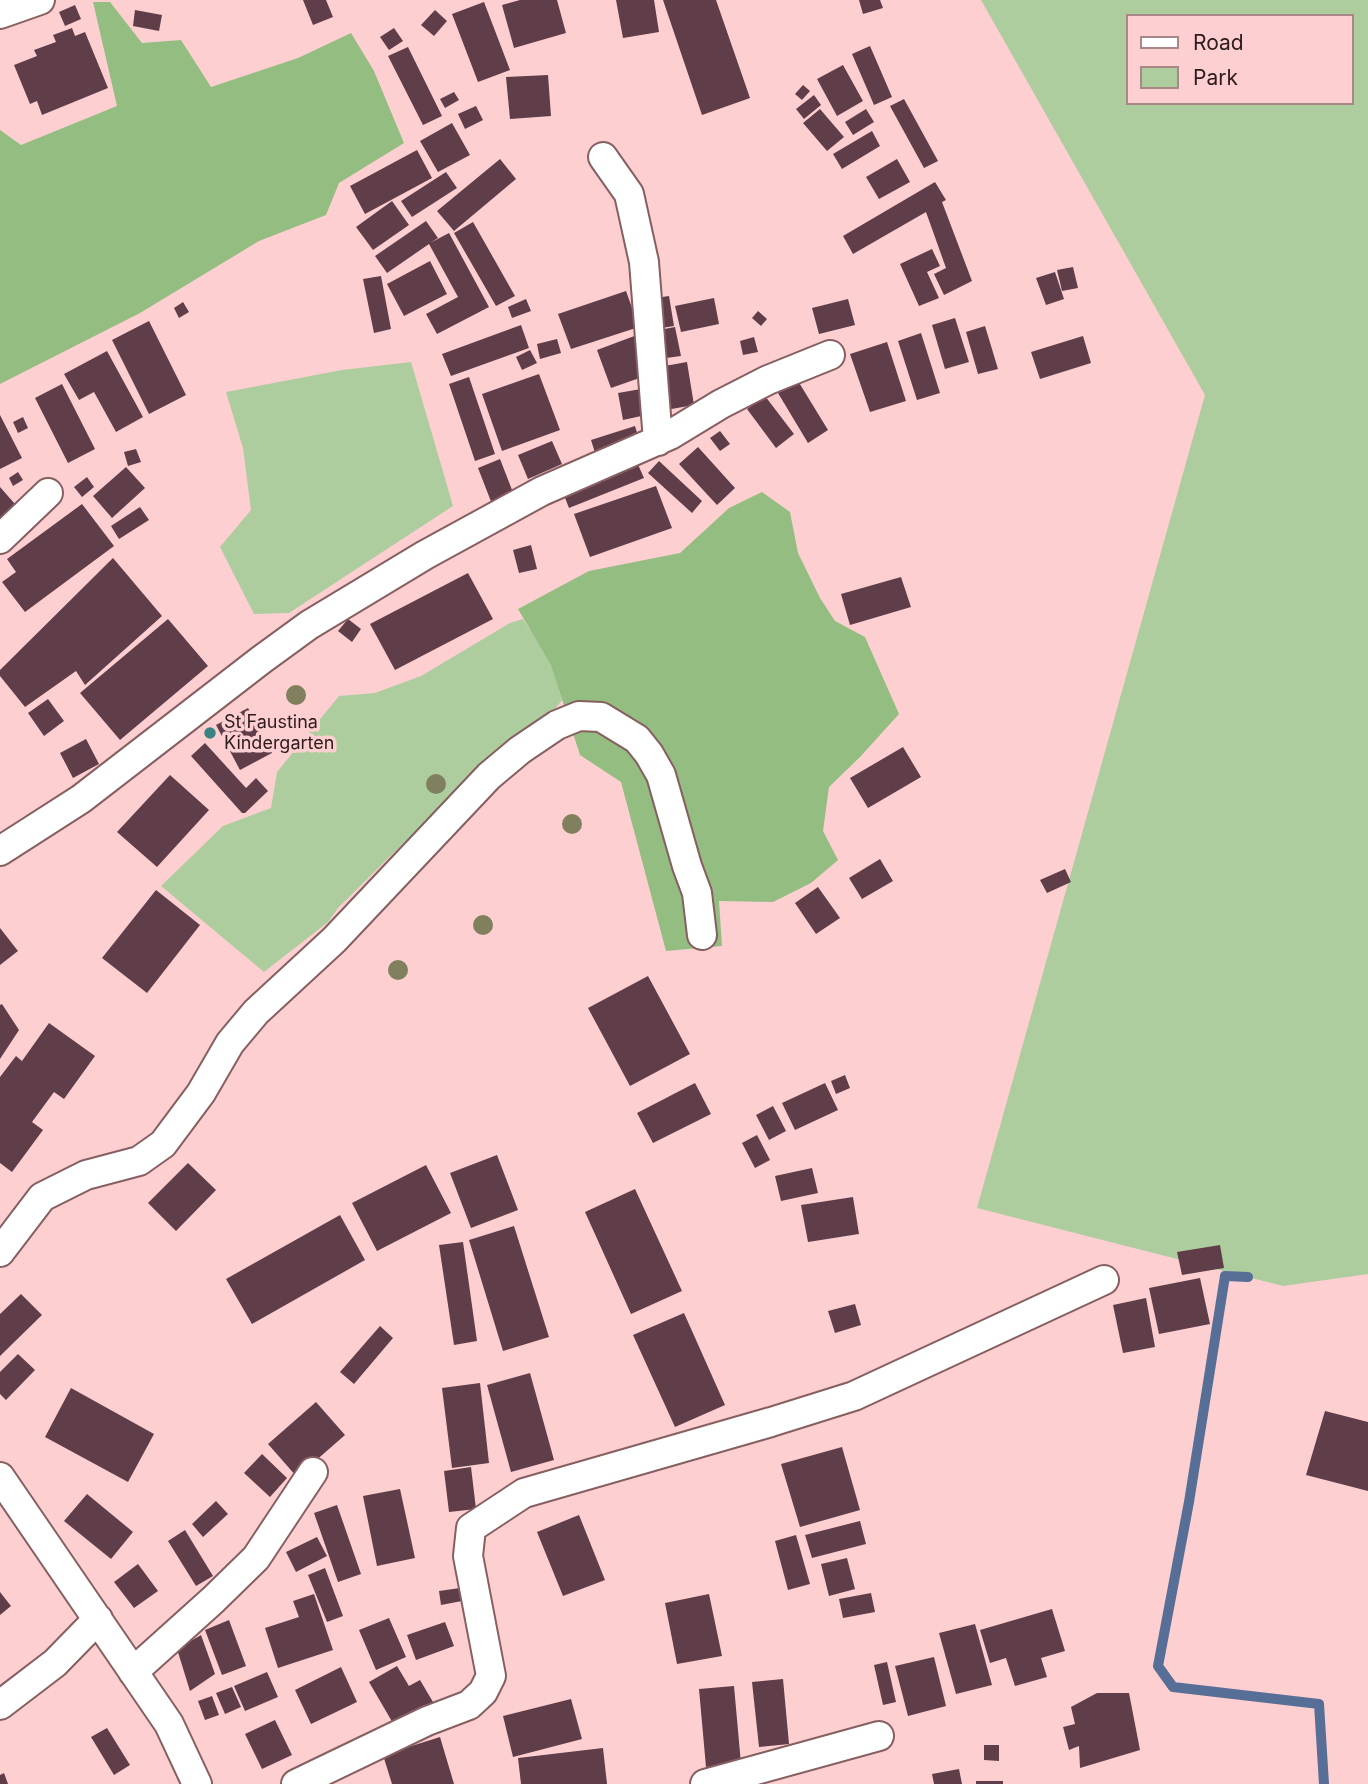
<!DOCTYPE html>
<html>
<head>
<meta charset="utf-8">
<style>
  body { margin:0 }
  #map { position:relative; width:1368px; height:1784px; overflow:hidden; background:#fdcfd1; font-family:Inter,sans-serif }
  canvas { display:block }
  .legend { position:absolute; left:1126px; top:14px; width:228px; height:91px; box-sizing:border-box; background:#fdcfd1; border:2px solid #a98789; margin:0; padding:9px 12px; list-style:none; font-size:21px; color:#2c1c1d }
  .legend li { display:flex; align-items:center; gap:14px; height:35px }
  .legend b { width:35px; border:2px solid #a98789 }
</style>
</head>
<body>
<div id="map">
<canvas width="1368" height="1784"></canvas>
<ul class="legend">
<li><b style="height:9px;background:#fff"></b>Road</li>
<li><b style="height:19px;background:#adcd9f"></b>Park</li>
</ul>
</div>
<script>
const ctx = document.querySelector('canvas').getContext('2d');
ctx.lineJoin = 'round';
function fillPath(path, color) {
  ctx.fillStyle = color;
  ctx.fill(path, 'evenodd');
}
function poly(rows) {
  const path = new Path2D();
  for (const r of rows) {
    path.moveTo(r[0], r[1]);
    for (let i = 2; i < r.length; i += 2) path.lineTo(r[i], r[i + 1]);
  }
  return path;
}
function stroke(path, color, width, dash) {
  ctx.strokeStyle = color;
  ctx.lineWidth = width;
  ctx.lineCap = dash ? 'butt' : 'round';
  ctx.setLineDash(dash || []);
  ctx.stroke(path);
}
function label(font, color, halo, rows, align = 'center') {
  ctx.font = font + ' Inter,sans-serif';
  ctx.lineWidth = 7;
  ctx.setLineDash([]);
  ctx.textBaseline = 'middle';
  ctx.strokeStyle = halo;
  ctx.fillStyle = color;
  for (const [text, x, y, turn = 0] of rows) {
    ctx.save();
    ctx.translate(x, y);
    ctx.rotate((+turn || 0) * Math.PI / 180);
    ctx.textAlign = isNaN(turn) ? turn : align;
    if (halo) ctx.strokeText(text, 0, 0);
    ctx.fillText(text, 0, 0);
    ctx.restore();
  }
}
const green = poly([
  [981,0,1368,0,1368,1274,1283,1286,977,1208,1205,395],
  [1128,16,1352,16,1352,103,1128,103],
  [411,362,453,506,289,613,254,614,220,547,251,510,243,448,226,392,342,370],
  [523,619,552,664,562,700,548,718,464,783,338,908,328,922,264,972,161,886,223,826,271,808,277,772,339,696,375,693,421,676,510,623]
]);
const forest = poly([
  [93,2,110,2,142,43,181,40,211,87,298,58,351,33,374,71,404,143,339,183,326,215,259,241,140,313,0,384,0,130,21,145,117,106],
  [762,492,790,512,798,553,820,598,835,621,865,637,899,714,860,757,829,787,823,831,838,860,811,883,773,902,719,901,722,946,666,951,621,782,580,755,551,665,518,609,589,571,680,553,729,508]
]);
const stream = poly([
  [1248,1277,1225,1276,1189,1502,1158,1666,1173,1687,1319,1704,1324,1784]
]);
const building = poly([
  [303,0,326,0,333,17,313,25],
  [520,0,557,0,566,33,514,48,502,5],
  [616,0,654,0,659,32,623,38],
  [663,0,716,0,750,98,702,115],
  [859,0,880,0,883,8,863,14],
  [484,2,510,70,478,82,452,14],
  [75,5,81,19,65,26,59,12],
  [135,10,162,15,159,31,133,26],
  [435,10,447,21,434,36,421,25],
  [72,28,75,36,85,32,108,88,42,115,37,101,30,104,14,65,37,56,34,50,56,42,53,35],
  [394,28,403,41,389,50,380,37],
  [870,46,892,97,874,105,852,54],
  [408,47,442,116,423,125,388,56],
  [843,65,863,101,837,116,817,79],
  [548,75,551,116,510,119,506,77],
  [803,85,810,91,802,100,795,94],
  [454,92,459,100,445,108,440,99],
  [814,95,821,105,804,119,796,109],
  [904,99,938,161,924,168,890,106],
  [476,106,483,120,465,129,458,114],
  [820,109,844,137,827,151,803,123],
  [866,109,874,122,853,135,845,122],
  [452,123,470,155,438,172,420,141],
  [872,131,880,146,842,169,833,154],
  [417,150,432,178,365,214,350,186],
  [500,159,516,179,454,231,437,211],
  [897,159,910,182,879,199,866,177],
  [446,172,457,188,412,217,401,201],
  [935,182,946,200,942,202,972,281,944,295,934,274,946,268,926,212,853,254,843,236],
  [392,201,409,225,373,250,356,227],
  [426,221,438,238,430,243,449,233,489,307,437,334,426,314,458,297,429,244,387,273,375,256],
  [473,222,515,296,496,306,454,233],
  [932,249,940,266,927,272,939,298,919,306,900,264],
  [430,261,447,294,404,316,387,284],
  [1073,267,1078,288,1062,291,1057,270],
  [1055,272,1064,299,1046,305,1036,278],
  [381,276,391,329,374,333,363,279],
  [626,291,639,327,571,349,558,314],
  [669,296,674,326,655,329,649,299],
  [714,298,719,324,681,332,675,306],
  [526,299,531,311,512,318,508,307],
  [848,299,855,325,819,334,812,308],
  [183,302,189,312,179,318,174,308],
  [758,311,767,319,761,326,752,318],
  [955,318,969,362,945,369,932,325],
  [149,321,186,395,149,414,112,340],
  [521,325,529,348,451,376,442,354],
  [985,326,998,369,978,374,966,332],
  [675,327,681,356,659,359,654,331],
  [921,333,940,393,917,400,898,341],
  [637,335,651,374,611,388,597,350],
  [1083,336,1091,363,1040,379,1031,352],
  [754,337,758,352,743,355,740,341],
  [557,339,561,353,540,359,537,344],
  [887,342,906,401,870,412,850,354],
  [530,350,537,363,522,370,516,357],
  [107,351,143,417,116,432,94,392,79,400,64,374],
  [687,362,694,405,666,410,659,367],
  [539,374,560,430,502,451,482,394],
  [469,377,495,454,475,461,449,384],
  [798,381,828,430,808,443,778,393],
  [62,384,95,449,68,463,35,398],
  [641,389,646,415,623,420,618,393],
  [765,396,794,434,776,448,747,409],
  [0,415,22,458,0,469],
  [23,417,28,428,18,433,13,422],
  [635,426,641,446,597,459,591,440],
  [720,431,730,444,720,451,710,438],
  [552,441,562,464,528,479,518,455],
  [698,447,735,488,717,505,679,464],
  [136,449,141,462,128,466,124,452],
  [500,459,514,495,492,504,478,468],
  [636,460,644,478,569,508,562,490],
  [659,461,702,501,692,513,648,473],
  [126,467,145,488,112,518,93,496],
  [18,472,23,480,13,486,9,478],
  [87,477,94,487,82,497,74,487],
  [656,486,672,528,590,557,574,514],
  [0,487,22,512,7,526,0,518],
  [82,504,114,546,25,612,2,582,16,572,7,559],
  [140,507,149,520,119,539,111,526],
  [531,545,537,569,519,573,513,550],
  [113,558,162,616,85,685,76,671,25,707,0,676,0,670],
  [468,573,493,619,395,670,370,624],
  [901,577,911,607,850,625,841,594],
  [168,619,208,666,120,740,80,693],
  [348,619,361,629,352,642,338,631],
  [48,699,64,721,44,736,28,713],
  [248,708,272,753,240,770,216,725],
  [86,739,99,764,73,778,60,753],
  [205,743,246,788,256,778,268,791,245,813,242,813,191,756],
  [903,747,921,777,868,808,850,778],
  [170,775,209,810,157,867,117,832],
  [880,859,893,881,862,899,849,878],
  [1065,869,1071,882,1047,893,1040,880],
  [818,887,840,918,816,934,795,903],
  [156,890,200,925,147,993,102,958],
  [0,928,18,951,0,965],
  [648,976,690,1054,630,1086,588,1008],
  [2,1004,19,1030,0,1059,0,1005],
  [49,1023,95,1056,64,1099,54,1092,32,1122,43,1130,12,1172,0,1163,0,1077,16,1056,22,1061],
  [845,1075,850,1088,836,1094,831,1081],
  [695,1083,711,1114,653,1143,637,1113],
  [825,1083,838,1110,795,1130,782,1103],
  [773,1106,786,1131,769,1140,756,1115],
  [757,1135,770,1160,755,1168,742,1143],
  [497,1155,518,1210,471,1228,450,1173],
  [188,1163,216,1190,176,1231,148,1203],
  [426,1165,451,1213,377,1251,352,1203],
  [812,1168,818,1193,781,1201,775,1176],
  [635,1189,682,1291,631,1314,585,1212],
  [853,1197,859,1234,808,1242,801,1205],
  [340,1215,365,1260,252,1324,226,1279],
  [514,1226,549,1337,503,1351,469,1240],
  [463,1242,477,1341,454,1345,439,1245],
  [1220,1245,1224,1268,1182,1275,1177,1252],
  [1200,1278,1210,1324,1159,1334,1149,1288],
  [21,1294,42,1315,0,1356,0,1314],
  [1146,1298,1155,1347,1123,1353,1113,1305],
  [855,1304,861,1325,835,1333,828,1311],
  [684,1313,725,1405,675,1427,633,1335],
  [380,1326,393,1338,354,1384,340,1372],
  [18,1354,35,1370,6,1400,0,1394,0,1372],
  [530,1373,554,1460,511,1472,487,1385],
  [480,1383,489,1463,452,1468,442,1388],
  [71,1388,154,1434,128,1482,45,1437],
  [316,1402,345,1435,297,1477,268,1444],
  [1325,1411,1368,1422,1368,1491,1306,1475],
  [842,1447,860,1510,800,1527,781,1464],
  [262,1454,287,1478,270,1497,244,1473],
  [471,1467,476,1509,449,1512,444,1471],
  [400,1489,415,1558,377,1566,363,1496],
  [87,1494,133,1532,111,1559,64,1521],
  [216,1501,228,1514,203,1537,192,1524],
  [337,1505,361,1574,338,1582,314,1513],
  [579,1515,605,1580,563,1596,537,1532],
  [860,1521,866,1544,812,1558,805,1535],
  [185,1530,213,1576,196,1586,168,1541],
  [796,1535,810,1584,788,1590,775,1541],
  [317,1537,327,1556,296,1572,286,1552],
  [847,1558,855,1589,829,1596,821,1564],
  [138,1564,158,1591,134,1608,114,1582],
  [325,1568,343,1616,327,1622,308,1575],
  [460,1588,462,1601,441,1605,439,1591],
  [0,1592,11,1606,0,1615],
  [871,1593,875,1612,843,1618,839,1599],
  [314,1594,333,1650,278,1668,265,1628,299,1617,293,1601],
  [709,1594,722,1656,677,1664,665,1603],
  [1052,1609,1065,1651,1041,1658,1047,1677,1015,1686,1006,1658,990,1663,980,1630],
  [389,1618,406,1657,376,1670,359,1630],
  [229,1620,246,1666,222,1675,205,1630],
  [445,1622,454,1646,416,1660,407,1635],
  [975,1624,992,1685,956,1694,939,1633],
  [201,1635,215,1674,190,1691,177,1649],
  [934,1657,946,1706,908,1716,895,1666],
  [887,1662,896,1702,883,1705,874,1665],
  [397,1666,409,1686,420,1680,433,1702,394,1725,369,1682],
  [341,1667,357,1702,311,1724,295,1690],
  [267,1672,278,1697,245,1711,234,1686],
  [783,1679,789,1744,759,1747,752,1682],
  [734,1686,741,1764,706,1767,699,1689],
  [232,1687,241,1707,225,1714,216,1693],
  [1097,1693,1129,1693,1140,1750,1080,1768,1079,1746,1069,1750,1063,1727,1075,1724,1071,1707],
  [212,1696,219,1715,205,1720,198,1701],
  [571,1699,582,1739,513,1757,503,1716],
  [275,1720,292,1755,262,1769,245,1734],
  [107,1728,130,1765,114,1775,91,1737],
  [440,1737,454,1784,392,1784,383,1755],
  [984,1745,999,1745,999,1761,984,1760],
  [603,1748,607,1784,521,1784,518,1758],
  [959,1769,962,1784,934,1784,932,1774],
  [4,1773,8,1784,0,1784,0,1775],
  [976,1781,1003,1781,1003,1784,976,1784]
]);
const minor = poly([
  [0,14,40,0],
  [603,157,629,194,644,262,658,441],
  [0,539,48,493],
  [0,851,81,799,261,660,309,625,425,555,542,491,670,435,721,404,768,380,830,355],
  [0,1252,42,1197,86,1175,139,1161,163,1144,201,1093,230,1043,256,1012,334,940,489,776,520,750,557,725,579,716,601,717,637,739,649,754,661,775,687,866,697,893,702,935],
  [0,1477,169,1724,197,1784],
  [133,1672,213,1600,256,1558,313,1472],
  [0,1705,55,1663,98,1619],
  [296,1784,427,1721,469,1705,483,1692,491,1676,468,1556,471,1528,524,1493,771,1422,854,1396,1104,1280],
  [705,1784,879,1736]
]);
const trees = [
  [296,695],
  [436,784],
  [572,824],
  [483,925],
  [398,970]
];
const markers = [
  [210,733,7,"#3a8383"]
];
const poiNames = [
  ["St Faustina",224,723],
  ["Kindergarten",224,744]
];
fillPath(green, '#adcd9f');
fillPath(forest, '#94bd81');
stroke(stream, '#576f96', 10);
fillPath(building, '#5f3d49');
stroke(minor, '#865f61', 32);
stroke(minor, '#fff', 28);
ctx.fillStyle = '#80805e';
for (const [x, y] of trees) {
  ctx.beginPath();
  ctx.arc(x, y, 10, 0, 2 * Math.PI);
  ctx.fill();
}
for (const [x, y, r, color] of markers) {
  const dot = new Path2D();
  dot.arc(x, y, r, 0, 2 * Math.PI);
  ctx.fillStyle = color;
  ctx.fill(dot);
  stroke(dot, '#fdcfd1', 2.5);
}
label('18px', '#2c1c1d', '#fdcfd1', poiNames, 'left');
</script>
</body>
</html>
